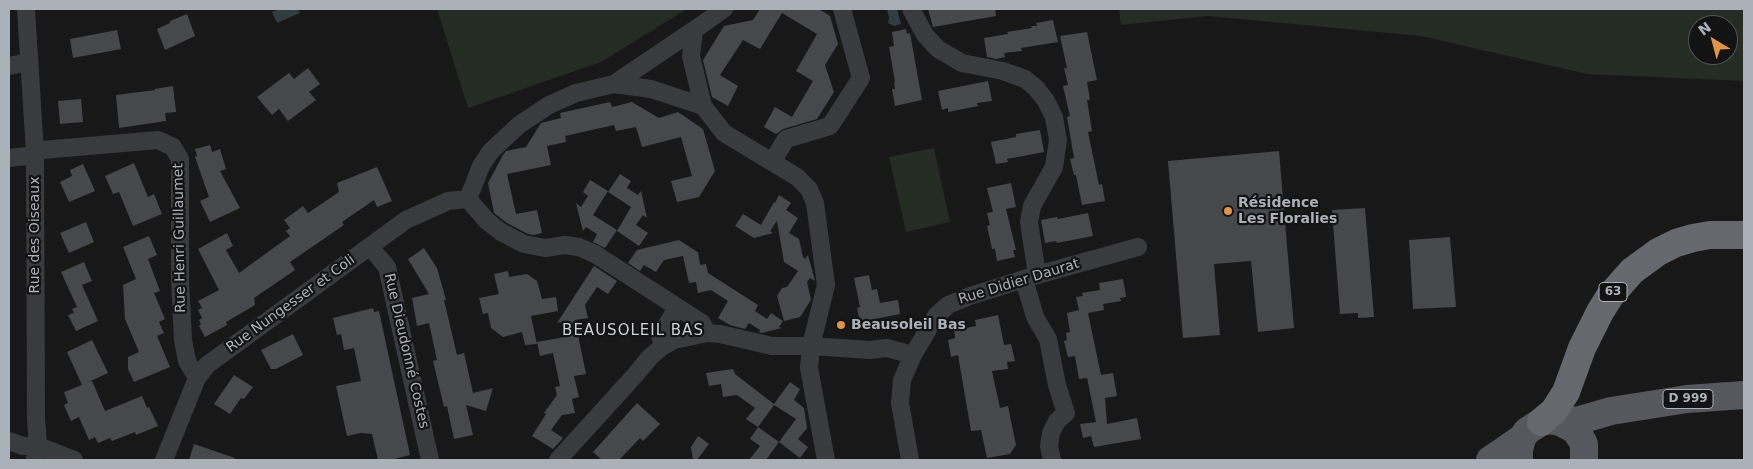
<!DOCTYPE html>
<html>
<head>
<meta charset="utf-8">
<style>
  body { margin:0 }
  #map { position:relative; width:1753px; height:469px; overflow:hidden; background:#181819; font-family:"DejaVu Sans",sans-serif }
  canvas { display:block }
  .frame { position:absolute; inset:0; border:10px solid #abb1b8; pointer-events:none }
  .north { position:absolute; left:1688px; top:15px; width:50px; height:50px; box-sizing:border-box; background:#131314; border:1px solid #505256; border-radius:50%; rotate:323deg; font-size:14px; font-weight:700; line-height:20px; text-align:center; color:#abb1b8 }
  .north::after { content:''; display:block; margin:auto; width:18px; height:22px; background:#e19348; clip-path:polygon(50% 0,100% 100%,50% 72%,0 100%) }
</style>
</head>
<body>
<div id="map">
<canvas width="1753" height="469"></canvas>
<div class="frame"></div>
<div class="north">N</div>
</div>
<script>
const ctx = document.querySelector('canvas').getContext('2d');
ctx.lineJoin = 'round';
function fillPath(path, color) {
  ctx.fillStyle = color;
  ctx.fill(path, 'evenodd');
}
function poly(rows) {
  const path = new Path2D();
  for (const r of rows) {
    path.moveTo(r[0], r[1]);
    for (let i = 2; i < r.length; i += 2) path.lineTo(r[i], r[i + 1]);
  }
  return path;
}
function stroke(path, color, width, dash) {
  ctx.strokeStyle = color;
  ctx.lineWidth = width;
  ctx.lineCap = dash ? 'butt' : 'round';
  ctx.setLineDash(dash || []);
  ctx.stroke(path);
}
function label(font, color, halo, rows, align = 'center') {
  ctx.font = font + ' "DejaVu Sans",sans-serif';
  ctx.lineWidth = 4.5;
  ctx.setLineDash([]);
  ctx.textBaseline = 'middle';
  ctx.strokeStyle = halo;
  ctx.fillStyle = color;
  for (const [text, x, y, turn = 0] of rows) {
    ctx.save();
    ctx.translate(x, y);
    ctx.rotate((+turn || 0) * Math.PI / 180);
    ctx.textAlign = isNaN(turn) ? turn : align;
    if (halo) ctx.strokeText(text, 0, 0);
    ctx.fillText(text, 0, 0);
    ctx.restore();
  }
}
const green = poly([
  [437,9,687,9,601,62,468,108],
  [1119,9,1744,9,1744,81,1587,74,1421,36,1208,16,1121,25],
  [1698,25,1728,25,1728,55,1698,55],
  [934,148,950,222,906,232,889,157]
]);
const water = poly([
  [279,9,298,9,300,13,277,23,272,12],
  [887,9,897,9,901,24,894,26,888,23,889,18]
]);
const building = poly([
  [760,9,819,9,830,16,838,44,825,65,834,92,817,119,783,129,776,134,764,127,775,107,792,117,813,81,796,71,817,34,782,13,760,49,743,40,720,75,738,86,728,106,712,97,703,60,724,26,753,20],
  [928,9,995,9,996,16,933,27],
  [187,14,195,36,165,50,157,29,170,23,170,21],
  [1053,20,1058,42,1021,48,1022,51,1004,53,1005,57,996,59,987,57,984,38,1008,34,1007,32,1032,28,1031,26,1037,26,1036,23],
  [906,29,907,34,910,33,922,100,895,106,892,89,895,89,894,82,895,82,889,47,894,46,892,32],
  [117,30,121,49,73,58,70,39],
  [1087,32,1097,80,1087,82,1090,100,1087,100,1092,131,1088,132,1099,185,1102,184,1105,201,1082,205,1076,175,1074,175,1070,159,1074,158,1067,117,1070,116,1063,86,1068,85,1064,68,1067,68,1060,36],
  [308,68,320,84,309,92,316,100,288,121,279,109,272,115,257,97,289,73,294,79],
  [988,81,992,101,977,103,978,106,948,112,948,108,942,110,938,91],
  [173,86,176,112,165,113,166,121,119,128,116,95,155,90,155,89],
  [81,99,83,122,60,124,58,101],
  [610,102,612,107,632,102,659,118,678,112,703,129,715,171,699,197,677,202,671,181,692,176,681,137,642,147,636,127,616,131,614,125,565,136,566,142,547,146,551,165,507,174,516,214,537,210,542,233,534,235,528,234,507,223,494,213,488,183,503,155,506,151,526,147,541,123,561,118,560,113],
  [1040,130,1044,152,1007,159,1008,162,996,164,991,142,1016,137,1016,134],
  [210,145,212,152,220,149,226,169,220,171,240,208,210,222,200,201,209,197,195,157,197,156,195,149],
  [1279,151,1294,328,1258,332,1251,261,1214,264,1220,335,1183,338,1168,161],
  [134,163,148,197,154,194,162,214,133,226,119,192,113,194,105,176],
  [83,164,95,191,69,202,60,182,72,176,70,170],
  [377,167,392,201,377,207,374,200,342,222,344,225,290,262,295,270,254,298,255,305,226,322,227,325,205,337,199,326,201,324,199,320,202,318,198,310,202,308,198,301,219,290,198,249,227,233,233,246,226,250,239,273,290,236,286,231,290,228,284,220,303,206,308,213,339,192,337,183],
  [620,174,631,181,627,188,638,195,641,191,647,218,643,215,636,225,648,233,639,246,617,231,631,207,608,192],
  [590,180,608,191,593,215,617,230,605,248,593,242,597,234,586,227,583,231,576,203,581,207,588,196,583,192],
  [1011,183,1016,207,1006,209,1016,250,1013,250,1015,257,997,261,995,249,992,249,987,226,990,225,987,213,993,212,987,188],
  [779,195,791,203,786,210,798,218,789,233,799,239,803,257,805,259,808,255,815,281,810,278,807,282,811,300,800,317,784,321,777,296,782,288,787,287,798,271,784,262,777,221,770,231,773,233,754,238,735,226,743,214,761,225,774,202,775,203],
  [1365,208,1374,317,1358,318,1358,313,1340,314,1332,210],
  [1088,213,1093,236,1057,243,1056,241,1045,243,1041,220,1057,217,1058,219],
  [86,222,94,242,69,253,60,233],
  [149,236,157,255,148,259,160,291,154,293,165,319,159,322,164,333,157,336,170,367,134,382,128,369,128,357,139,352,125,319,123,285,136,279,123,247],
  [1450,237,1456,307,1413,309,1409,240],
  [679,240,699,253,698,253,700,265,706,264,708,273,758,305,755,311,767,319,771,313,783,321,779,327,782,328,761,333,759,332,760,330,749,323,745,329,730,325,718,318,728,301,711,290,698,293,696,282,689,283,683,256,664,260,656,272,644,265,640,271,628,263,637,250],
  [424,248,437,268,446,300,444,300,457,355,464,353,473,393,493,388,486,411,466,405,473,435,454,439,447,406,444,407,433,361,437,360,429,323,417,326,412,298,429,294,408,259],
  [84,262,92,281,82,285,98,321,76,331,68,315,74,313,72,309,77,307,61,272],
  [594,266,617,281,608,294,597,287,585,305,588,318,575,320,586,374,574,376,579,397,572,399,575,413,562,415,551,430,563,438,553,449,532,436,546,414,544,413,557,395,555,387,560,386,553,353,540,356,537,342,565,337,561,322,557,323],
  [508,271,509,277,527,274,537,281,542,299,556,297,558,311,531,316,537,344,525,345,522,332,503,337,491,328,488,313,483,314,479,298,499,294,494,274],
  [869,275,872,290,877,289,880,303,898,300,900,314,860,322,857,308,860,307,854,278],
  [1123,279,1126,297,1120,298,1121,301,1103,304,1104,310,1088,313,1101,375,1113,373,1117,396,1105,398,1107,424,1137,418,1141,439,1094,447,1091,436,1083,438,1080,424,1096,422,1087,378,1079,379,1075,356,1068,357,1064,341,1067,340,1066,333,1070,332,1067,313,1079,310,1076,297,1083,296,1082,293,1100,290,1099,283],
  [373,308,374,312,379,311,410,455,390,460,378,460,372,434,361,433,347,436,336,386,361,381,354,348,344,350,341,334,337,335,333,318],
  [998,315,1004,345,1011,344,1015,361,1007,362,1008,369,992,371,1000,408,1008,406,1016,445,1010,454,987,458,981,430,971,431,958,355,951,357,948,340,955,338,954,330,976,326,975,320],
  [293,334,303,355,276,369,271,369,261,350],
  [92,340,108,373,86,383,92,381,105,411,142,396,147,408,149,407,158,426,136,435,135,432,112,441,110,438,98,443,95,437,89,440,79,417,71,421,64,405,68,403,64,392,82,385,67,352],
  [733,369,735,374,774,404,790,382,800,389,794,400,804,408,807,428,798,439,808,447,800,458,779,442,796,419,774,405,758,427,746,419,755,408,737,395,723,397,721,384,709,386,706,373],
  [234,375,253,387,244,399,241,398,230,414,214,404],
  [637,403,660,424,643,441,640,438,619,460,602,460,593,452],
  [758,427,779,442,766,460,749,460,760,446,750,439],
  [698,436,709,444,697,460,693,460,691,447],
  [194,444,235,458,234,460,189,460]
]);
const minor = poly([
  [26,9,35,153,36,418,38,446,35,460],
  [911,9,925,35,938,49,962,63,1003,71,1025,79,1036,88,1046,101,1054,117,1058,140,1054,167,1032,206,1029,222,1037,275],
  [9,66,29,62],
  [614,84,694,30],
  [703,106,691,56,694,30,724,9],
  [9,158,27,156,42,150,158,140,173,147,180,159,180,280,183,340,187,361,197,378],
  [772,162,786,139,830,126,861,78,842,9],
  [468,199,481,166,491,151,519,125,549,105,576,93,614,84,651,89,703,106,724,133,797,177,809,189,815,203,826,285,811,346,809,368,826,460],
  [468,199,487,221,501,232,524,244,545,248,565,245,579,247,595,254,702,323,707,333],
  [370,247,387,267,430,460],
  [1024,279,1035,317,1048,339,1057,385,1066,413,1057,421,1051,433,1049,446,1052,460],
  [663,346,660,336,677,308],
  [9,441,23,446,38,446,74,460],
  [164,460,197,378,207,365,406,220,448,201,468,199],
  [558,460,636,374,650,357,663,346,674,340,707,333,720,334,772,346,811,346,870,350,887,348,913,355],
  [910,460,900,403,902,380,913,355,936,316,948,305,970,296,1037,275,1138,247]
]);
const primary = poly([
  [1560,422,1580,420,1611,411,1687,399,1744,395],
  [1490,460,1522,438],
  [1519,460,1519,450,1522,438,1527,431,1541,422,1551,420,1560,422,1575,430,1580,437,1584,444,1584,460]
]);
const motorway = poly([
  [1541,422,1554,411,1566,392,1582,348,1600,312,1610,296,1632,271,1658,252,1676,243,1693,238,1710,235,1744,235]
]);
const markers = [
  [1228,211,5,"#e19348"],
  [841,325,5,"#e19348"]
];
const shields = [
  [1613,292,28],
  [1688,399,50]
];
const shieldNames = [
  ["63",1613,292],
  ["D 999",1688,399]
];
const poiNames = [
  ["Résidence",1238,203],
  ["Les Floralies",1238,219],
  ["Beausoleil Bas",851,325]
];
const streetNames = [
  ["Rue des Oiseaux",35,235,-90],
  ["Rue Henri Guillaumet",180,238,-91],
  ["Rue Didier Daurat",1019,282,-17],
  ["Rue Nungesser et Coli",291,304,-36],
  ["Rue Dieudonné Costes",406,351,77]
];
const neighbourhoodNames = [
  ["BEAUSOLEIL BAS",633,331]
];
fillPath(green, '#242c24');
fillPath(water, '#323d41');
fillPath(building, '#47484c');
stroke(minor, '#393b3e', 18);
stroke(primary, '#55585d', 28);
stroke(motorway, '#65696e', 28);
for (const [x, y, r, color] of markers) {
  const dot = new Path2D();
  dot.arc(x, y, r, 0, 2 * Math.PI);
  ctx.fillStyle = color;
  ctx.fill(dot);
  stroke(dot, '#131314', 2);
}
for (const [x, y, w] of shields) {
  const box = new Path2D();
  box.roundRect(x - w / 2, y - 9.5, w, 19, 4);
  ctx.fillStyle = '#131314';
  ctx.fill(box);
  stroke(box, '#abb1b8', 1);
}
label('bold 12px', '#abb1b8', null, shieldNames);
label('bold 14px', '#abb1b8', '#131314', poiNames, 'left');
label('14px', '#abb1b8', '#131314', streetNames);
ctx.letterSpacing = '1px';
label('15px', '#cccfd4', '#131314', neighbourhoodNames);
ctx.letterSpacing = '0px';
</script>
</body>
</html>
